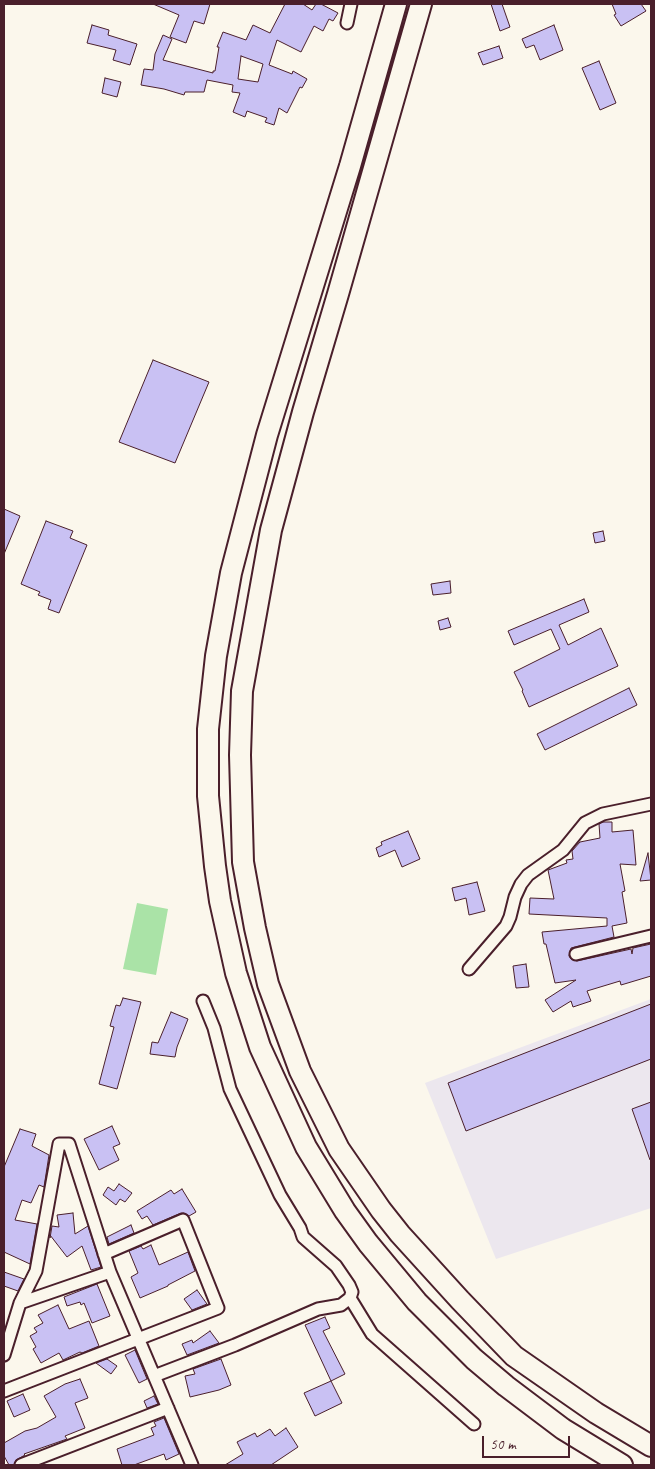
<!DOCTYPE html>
<html>
<head>
<meta charset="utf-8">
<style>
  body { margin:0 }
  #map { position:relative; width:655px; height:1469px; overflow:hidden; background:#fbf7ec; font-family:Caveat,sans-serif }
  canvas { display:block }
  .frame { position:absolute; inset:0; border:5px solid #4a1f2b; pointer-events:none }
  .scale { position:absolute; left:482px; top:1436px; width:88px; height:22px; box-sizing:border-box; border:2px solid #4a1f2b; border-top:0; padding-left:6px; font-size:15px; line-height:18px; white-space:nowrap; color:#4a1f2b; -webkit-text-stroke:4px #fbf7ec; paint-order:stroke }
</style>
</head>
<body>
<div id="map">
<canvas width="655" height="1469"></canvas>
<div class="frame"></div>
<div class="scale">50 m</div>
</div>
<script>
const ctx = document.querySelector('canvas').getContext('2d');
ctx.lineJoin = 'round';
function fillPath(path, color) {
  ctx.fillStyle = color;
  ctx.fill(path, 'evenodd');
}
function poly(rows) {
  const path = new Path2D();
  for (const r of rows) {
    path.moveTo(r[0], r[1]);
    for (let i = 2; i < r.length; i += 2) path.lineTo(r[i], r[i + 1]);
  }
  return path;
}
function stroke(path, color, width, dash) {
  ctx.strokeStyle = color;
  ctx.lineWidth = width;
  ctx.lineCap = dash ? 'butt' : 'round';
  ctx.setLineDash(dash || []);
  ctx.stroke(path);
}
const built = poly([
  [651,999,651,1208,496,1259,425,1083]
]);
const green = poly([
  [137,903,168,909,156,975,123,969]
]);
const building = poly([
  [153,4,210,4,204,24,194,21,186,43,170,37,179,15,153,4],
  [285,4,303,4,312,10,316,4,321,4,338,13,333,21,329,19,323,31,314,26,301,52,277,40,269,65,292,74,293,71,307,79,302,88,300,87,287,113,279,108,274,125,265,122,267,118,247,111,245,117,233,112,240,93,232,92,233,85,207,80,204,92,185,92,184,95,164,89,141,85,144,69,153,70,155,54,163,35,172,39,163,60,213,73,213,71,215,71,219,47,217,47,223,32,246,40,253,25,270,33,285,4],
  [241,56,263,64,258,82,238,79,241,56],
  [491,4,502,4,510,27,500,31,491,4],
  [612,4,641,4,646,11,621,26,614,15,616,14,612,4],
  [92,25,109,30,108,35,137,44,130,65,113,60,116,50,87,43,92,25],
  [554,25,563,50,540,60,534,45,526,48,522,39,554,25],
  [499,46,503,58,483,65,478,53,499,46],
  [599,61,616,103,600,110,582,68,599,61],
  [105,78,121,82,117,97,102,93,105,78],
  [153,360,209,382,175,463,119,442,153,360],
  [4,509,20,516,4,554,4,509],
  [46,521,73,531,70,538,87,545,59,613,48,609,51,600,38,595,40,592,21,584,46,521],
  [603,531,605,541,595,543,593,533,603,531],
  [450,581,451,593,433,595,431,584,450,581],
  [584,599,589,612,559,625,568,645,601,628,618,666,529,707,522,691,523,690,514,672,560,649,551,629,514,645,508,631,584,599],
  [448,618,451,627,440,630,438,621,448,618],
  [629,688,637,705,545,750,537,734,629,688],
  [603,822,612,822,612,832,633,830,636,865,620,864,625,891,622,892,627,923,612,926,614,937,571,948,569,956,571,959,577,961,631,949,632,954,633,948,651,944,651,976,621,985,620,981,587,991,591,1001,573,1007,571,1001,553,1012,545,1000,576,980,555,983,546,944,544,944,542,932,607,926,607,918,529,914,530,898,554,899,548,870,567,863,566,860,573,859,572,851,580,842,600,838,599,824,603,822],
  [408,831,420,859,402,867,395,850,379,857,376,848,382,845,381,842,408,831],
  [648,853,651,880,640,881,648,853],
  [477,882,485,911,469,915,466,898,455,901,452,888,477,882],
  [526,964,529,987,516,988,513,966,526,964],
  [123,998,141,1002,117,1089,99,1084,114,1027,110,1026,116,1005,120,1006,123,998],
  [651,1004,651,1059,466,1131,448,1083,651,1004],
  [171,1012,188,1019,177,1047,175,1057,150,1054,152,1042,158,1043,171,1012],
  [651,1102,651,1160,650,1160,632,1109,651,1102],
  [112,1126,120,1144,113,1147,119,1160,99,1170,84,1139,112,1126],
  [20,1129,36,1134,32,1146,49,1155,44,1187,39,1185,31,1203,22,1200,15,1220,37,1224,30,1264,4,1252,4,1167,20,1129],
  [119,1184,132,1193,125,1202,120,1199,116,1205,103,1195,108,1187,114,1191,119,1184],
  [182,1189,196,1212,189,1216,184,1213,181,1213,153,1225,147,1216,142,1219,137,1211,171,1190,174,1194,182,1189],
  [73,1213,75,1234,88,1226,101,1267,91,1270,82,1246,67,1257,50,1235,50,1238,52,1226,59,1227,57,1215,73,1213],
  [131,1225,134,1233,109,1244,107,1237,131,1225],
  [151,1245,159,1265,188,1252,195,1271,168,1285,168,1286,140,1298,131,1277,138,1273,129,1251,141,1246,143,1249,151,1245],
  [4,1272,24,1279,18,1291,4,1286,4,1272],
  [97,1284,110,1316,92,1323,84,1303,81,1305,80,1302,67,1306,64,1297,97,1284],
  [197,1290,207,1304,192,1310,184,1299,197,1290],
  [58,1305,69,1329,89,1321,99,1346,82,1353,80,1352,63,1360,59,1353,41,1363,33,1349,36,1347,30,1336,37,1332,34,1328,43,1323,38,1315,58,1305],
  [325,1317,330,1328,323,1331,345,1374,331,1381,342,1403,315,1416,304,1393,331,1381,305,1325,325,1317],
  [210,1331,219,1343,187,1355,182,1344,192,1340,193,1343,210,1331],
  [135,1350,147,1379,139,1383,125,1355,135,1350],
  [107,1359,117,1366,111,1374,96,1363,107,1359],
  [221,1359,231,1385,219,1390,190,1397,185,1376,195,1374,193,1369,221,1359],
  [80,1379,88,1398,75,1403,85,1428,65,1436,67,1439,24,1454,25,1455,16,1460,14,1465,9,1465,4,1456,4,1443,25,1431,37,1428,56,1417,44,1396,65,1384,80,1379],
  [23,1394,30,1410,14,1417,7,1401,23,1394],
  [154,1396,158,1404,147,1408,144,1401,154,1396],
  [164,1418,179,1454,166,1460,164,1454,134,1465,122,1465,117,1449,154,1435,151,1428,156,1426,154,1422,164,1418],
  [286,1428,298,1447,271,1465,225,1465,243,1454,237,1442,255,1433,257,1437,270,1429,275,1436,286,1428]
]);
const minor = poly([
  [347,23,351,4],
  [576,954,651,936],
  [469,969,506,926,510,917,515,897,521,884,528,875,563,850,585,823,603,814,651,804],
  [350,1298,372,1334,474,1424],
  [20,1303,110,1272],
  [4,1355,20,1303,36,1271,59,1144,69,1144,110,1272,192,1465],
  [154,1376,235,1345,318,1309,341,1305,350,1298,352,1292,349,1285,336,1266,303,1237,300,1228,280,1195,230,1089,214,1028,203,1001],
  [4,1391,218,1308,183,1220,104,1254],
  [21,1465,168,1408]
]);
const motorway = poly([
  [396,4,350,166,267,435,231,573,216,656,208,729,208,796,215,866,220,901,236,973,260,1047,306,1147,345,1211,368,1243,417,1302,474,1359,506,1386,563,1429,622,1465],
  [421,4,338,294,303,412,271,530,242,691,240,755,243,862,255,928,268,984,300,1071,339,1149,381,1210,400,1234,460,1300,514,1356,596,1413,651,1446]
]);
fillPath(built, '#ece7ee');
fillPath(green, '#aae3a7');
fillPath(building, '#c9c1f3');
stroke(building, '#4a1f2b', 1);
stroke(minor, '#4a1f2b', 15);
stroke(motorway, '#4a1f2b', 24);
stroke(minor, '#fbf7ec', 11);
stroke(motorway, '#fbf7ec', 20);
</script>
</body>
</html>
